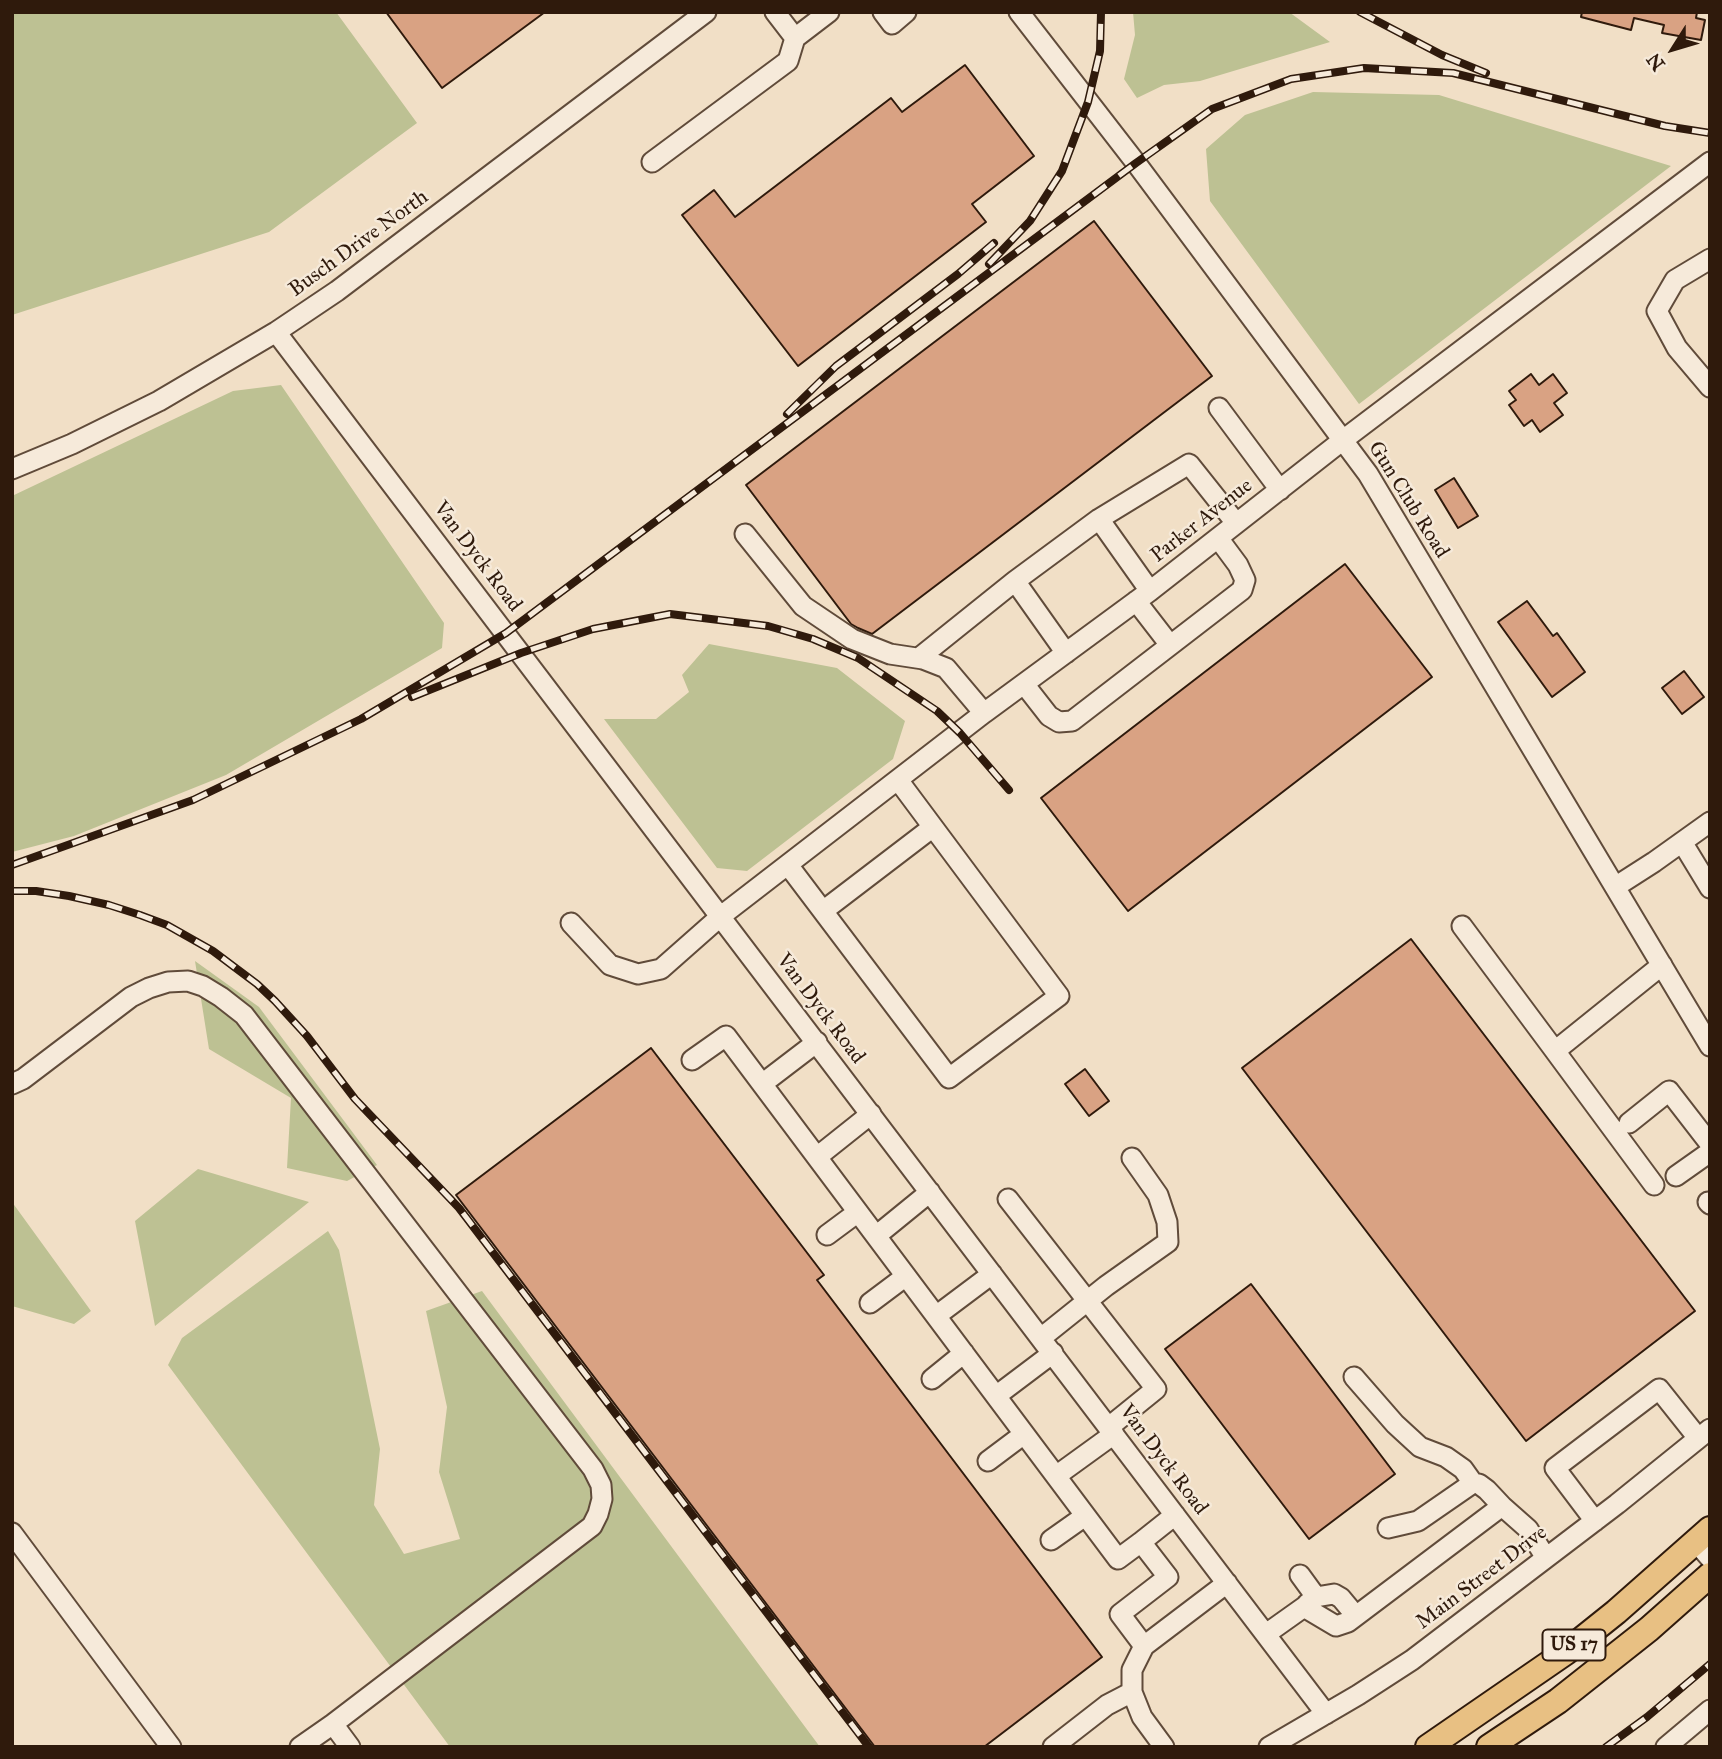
<!DOCTYPE html>
<html>
<head>
<meta charset="utf-8">
<style>
  body { margin:0 }
  #map { position:relative; width:1722px; height:1759px; overflow:hidden; background:#f1dfc6; font-family:"IM FELL Great Primer",serif }
  canvas { display:block }
  .frame { position:absolute; inset:0; border:14px solid #2f1a0c; pointer-events:none }
  .north { position:absolute; left:1638px; top:14px; width:70px; height:70px; -webkit-text-stroke:5px #f6eada; paint-order:stroke; rotate:233deg; font-size:19px; font-weight:700; line-height:28px; text-align:center; color:#2f1a0c }
  .north::after { content:''; display:block; margin:auto; width:24px; height:32px; background:#2f1a0c; clip-path:polygon(50% 0,100% 100%,50% 72%,0 100%) }
</style>
</head>
<body>
<div id="map">
<canvas width="1722" height="1759"></canvas>
<div class="frame"></div>
<div class="north">N</div>
</div>
<script>
const ctx = document.querySelector('canvas').getContext('2d');
ctx.lineJoin = 'round';
function fillPath(path, color) {
  ctx.fillStyle = color;
  ctx.fill(path, 'evenodd');
}
function poly(rows) {
  const path = new Path2D();
  for (const r of rows) {
    path.moveTo(r[0], r[1]);
    for (let i = 2; i < r.length; i += 2) path.lineTo(r[i], r[i + 1]);
  }
  return path;
}
function stroke(path, color, width, dash) {
  ctx.strokeStyle = color;
  ctx.lineWidth = width;
  ctx.lineCap = dash ? 'butt' : 'round';
  ctx.setLineDash(dash || []);
  ctx.stroke(path);
}
function label(font, color, halo, rows, align = 'center') {
  ctx.font = font + ' "IM FELL Great Primer",serif';
  ctx.lineWidth = 5;
  ctx.setLineDash([]);
  ctx.textBaseline = 'middle';
  ctx.strokeStyle = halo;
  ctx.fillStyle = color;
  for (const [text, x, y, turn = 0] of rows) {
    ctx.save();
    ctx.translate(x, y);
    ctx.rotate((+turn || 0) * Math.PI / 180);
    ctx.textAlign = isNaN(turn) ? turn : align;
    if (halo) ctx.strokeText(text, 0, 0);
    ctx.fillText(text, 0, 0);
    ctx.restore();
  }
}
const green = poly([
  [12,12,336,12,417,123,269,232,12,315],
  [1133,12,1289,12,1330,42,1200,81,1164,85,1137,98,1124,79,1135,35],
  [1313,92,1439,95,1671,166,1359,404,1210,201,1206,149,1245,115],
  [281,385,444,623,442,648,226,775,74,836,12,852,12,496,233,391],
  [709,644,837,668,905,721,893,759,747,871,717,868,604,719,656,719,689,692,682,675],
  [195,961,259,1007,377,1165,347,1181,287,1168,291,1098,209,1049],
  [198,1169,309,1202,155,1326,135,1221],
  [12,1202,91,1311,74,1324,12,1306],
  [328,1231,339,1250,380,1449,374,1505,404,1554,460,1539,439,1472,447,1407,426,1311,482,1291,820,1747,450,1747,168,1365,182,1338]
]);
const building = poly([
  [386,12,545,12,442,88,386,12],
  [1582,12,1697,12,1696,18,1705,20,1701,40,1662,33,1664,25,1634,18,1631,30,1581,17,1582,12],
  [965,65,1034,156,972,204,986,222,798,366,682,215,714,190,735,217,891,98,902,112,965,65],
  [1094,221,1212,376,872,634,858,628,851,624,746,485,1094,221],
  [1531,374,1539,385,1553,374,1567,393,1554,403,1563,415,1540,432,1532,420,1524,426,1509,405,1516,400,1509,391,1531,374],
  [1454,478,1478,516,1458,528,1435,490,1454,478],
  [1345,564,1432,677,1128,911,1041,798,1345,564],
  [1527,601,1553,636,1557,633,1585,672,1552,697,1498,622,1527,601],
  [1684,671,1704,697,1682,714,1662,688,1684,671],
  [1411,939,1695,1311,1526,1441,1242,1068,1411,939],
  [651,1048,824,1275,817,1280,1102,1657,984,1747,875,1747,456,1195,651,1048],
  [1085,1069,1109,1101,1089,1116,1065,1084,1085,1069],
  [1251,1284,1395,1474,1309,1539,1165,1349,1251,1284]
]);
const minor = poly([
  [775,12,795,38,829,12],
  [883,12,892,24,906,12],
  [1019,12,1136,163,1368,474,1710,1046],
  [652,162,788,61,795,38],
  [1710,259,1675,280,1657,311,1677,348,1710,387],
  [276,332,1326,1714],
  [1219,408,1280,490],
  [12,469,72,444,159,401,276,332,337,291,706,12],
  [1099,519,1150,591],
  [745,534,803,606,852,639,890,654,923,659,946,668,984,713],
  [1015,581,1066,653],
  [1136,601,1170,645],
  [919,658,1015,581,1099,519,1189,464,1236,523],
  [1024,684,1049,716,1059,722,1072,721,1242,590,1245,580,1238,565,1218,538],
  [1682,842,1710,888],
  [788,865,949,1078,1059,996,898,780],
  [1615,887,1654,862,1710,822],
  [823,911,933,827],
  [571,923,610,965,638,974,661,969,721,916,984,713,1150,591,1343,440,1710,162],
  [1462,926,1555,1051],
  [692,1060,726,1036,1118,1559,1141,1542,1168,1577,1120,1614,1144,1646],
  [12,1084,23,1079,131,997,149,988,168,982,188,981,203,986,221,997,244,1015,593,1469,601,1485,602,1499,598,1514,592,1526,333,1724],
  [762,1084,817,1042],
  [1629,1123,1669,1091,1710,1144],
  [817,1157,871,1114],
  [1676,1176,1710,1152],
  [1654,1185,1555,1051,1662,965],
  [1008,1199,1156,1389,1109,1427],
  [1708,1202,1710,1204],
  [827,1235,858,1212],
  [876,1236,930,1192],
  [870,1303,906,1276],
  [936,1316,992,1274],
  [1041,1338,1106,1286,1168,1242,1167,1222,1158,1195,1132,1158],
  [1354,1377,1395,1424,1420,1447,1446,1457,1463,1469,1473,1483],
  [932,1379,964,1353],
  [996,1396,1053,1353],
  [988,1461,1024,1434],
  [1056,1476,1114,1434],
  [1595,1521,1555,1468,1659,1389,1698,1438],
  [1388,1528,1418,1521,1473,1483,1479,1484,1487,1490,1502,1506],
  [12,1533,171,1747],
  [1051,1540,1085,1516],
  [1141,1542,1175,1515],
  [1696,1542,1710,1558],
  [1300,1575,1316,1597,1307,1604],
  [1316,1597,1334,1594,1341,1598,1356,1616],
  [1266,1634,1304,1607,1336,1626,1348,1622,1502,1506,1528,1529,1546,1558],
  [300,1747,333,1724,350,1747],
  [1053,1747,1107,1705,1132,1692],
  [1164,1747,1142,1717,1132,1692,1132,1670,1144,1646,1227,1583],
  [1269,1747,1358,1695,1412,1660,1617,1504,1710,1429],
  [1666,1747,1710,1710]
]);
const major = poly([
  [1428,1747,1566,1652,1616,1612,1710,1529],
  [1489,1747,1558,1701,1649,1629,1710,1575]
]);
const rail = poly([
  [1360,12,1442,55,1486,73],
  [989,264,1030,221,1062,171,1088,102,1100,51,1101,12],
  [787,414,836,366,958,274,994,243],
  [412,697,521,653,593,629,670,614,768,626,813,639,858,658,937,711,960,733,1009,790],
  [12,865,193,800,361,719,506,633,1136,163,1212,109,1291,79,1364,68,1453,73,1665,126,1710,133],
  [12,891,36,891,69,896,109,905,140,915,167,925,213,951,257,984,275,1001,307,1036,355,1099,459,1208,869,1747],
  [1606,1747,1647,1717,1710,1664]
]);
const shields = [
  [1574,1645,63]
];
const shieldNames = [
  ["US 17",1574,1645]
];
const streetNames = [
  ["Busch Drive North",359,244,-36],
  ["Gun Club Road",1408,500,58],
  ["Parker Avenue",1202,521,-38],
  ["Van Dyck Road",477,557,53],
  ["Van Dyck Road",820,1009,53],
  ["Van Dyck Road",1163,1460,53],
  ["Main Street Drive",1482,1578,-37]
];
fillPath(green, '#bdc193');
fillPath(building, '#d9a283');
stroke(building, '#2f1a0c', 2);
stroke(minor, '#604b3a', 23);
stroke(major, '#2f1a0c', 28);
stroke(minor, '#f6eada', 19);
stroke(major, '#e8c083', 24);
stroke(rail, '#2f1a0c', 8);
stroke(rail, '#f6eada', 5, [16]);
for (const [x, y, w] of shields) {
  const box = new Path2D();
  box.roundRect(x - w / 2, y - 15.5, w, 31, 5);
  ctx.fillStyle = '#f6eada';
  ctx.fill(box);
  stroke(box, '#2f1a0c', 2);
}
label('bold 19px', '#2f1a0c', null, shieldNames);
label('21px', '#2f1a0c', '#f6eada', streetNames);
</script>
</body>
</html>
